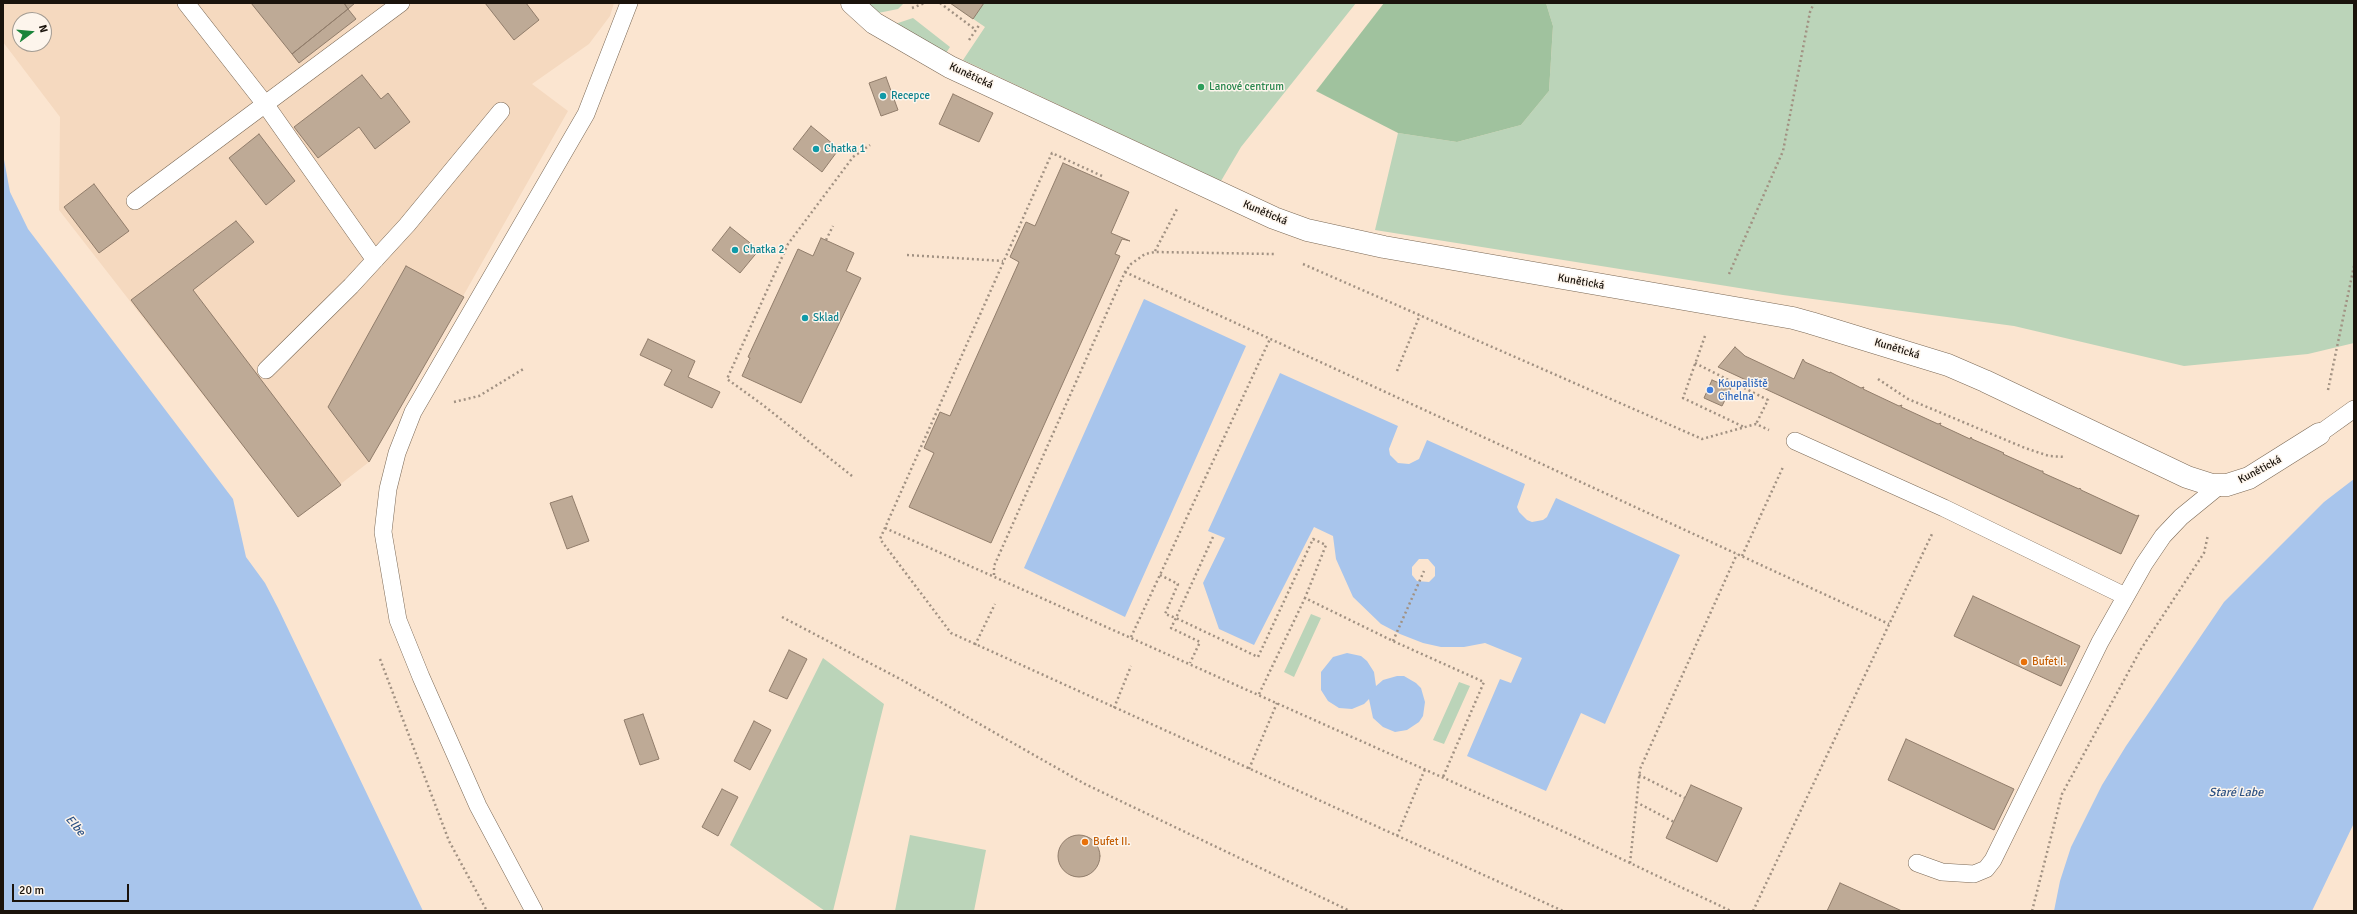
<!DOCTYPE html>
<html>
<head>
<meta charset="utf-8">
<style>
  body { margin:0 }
  #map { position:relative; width:2357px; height:914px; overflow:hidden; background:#fbe5d0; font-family:Signika,sans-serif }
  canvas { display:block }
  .frame { position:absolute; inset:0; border:4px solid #1a130c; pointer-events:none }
  .north { position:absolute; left:12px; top:12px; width:40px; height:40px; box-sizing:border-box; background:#fdf5ec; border:1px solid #a29b92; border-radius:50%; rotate:74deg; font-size:11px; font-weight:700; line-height:16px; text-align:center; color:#1a130c }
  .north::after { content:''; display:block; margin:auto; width:14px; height:18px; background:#1a843a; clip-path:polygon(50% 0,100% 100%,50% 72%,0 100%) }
  .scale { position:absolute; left:12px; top:884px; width:117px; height:18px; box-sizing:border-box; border:2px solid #1a130c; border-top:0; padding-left:5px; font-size:12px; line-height:14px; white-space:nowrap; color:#1a130c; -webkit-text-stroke:3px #fdf5ec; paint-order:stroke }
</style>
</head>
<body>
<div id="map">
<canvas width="2357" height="914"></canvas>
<div class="frame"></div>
<div class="north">N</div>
<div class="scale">20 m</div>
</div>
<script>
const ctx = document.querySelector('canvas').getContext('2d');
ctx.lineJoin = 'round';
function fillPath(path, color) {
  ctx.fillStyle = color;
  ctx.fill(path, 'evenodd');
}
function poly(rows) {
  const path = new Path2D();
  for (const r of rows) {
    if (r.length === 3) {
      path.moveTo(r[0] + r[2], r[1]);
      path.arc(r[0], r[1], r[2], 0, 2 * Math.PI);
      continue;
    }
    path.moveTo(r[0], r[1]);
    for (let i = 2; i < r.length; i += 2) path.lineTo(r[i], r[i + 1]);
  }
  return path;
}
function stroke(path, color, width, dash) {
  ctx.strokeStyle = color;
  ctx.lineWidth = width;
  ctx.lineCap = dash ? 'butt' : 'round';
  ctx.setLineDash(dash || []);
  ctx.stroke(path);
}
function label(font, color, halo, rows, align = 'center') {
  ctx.font = font + ' Signika,sans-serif';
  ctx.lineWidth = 3;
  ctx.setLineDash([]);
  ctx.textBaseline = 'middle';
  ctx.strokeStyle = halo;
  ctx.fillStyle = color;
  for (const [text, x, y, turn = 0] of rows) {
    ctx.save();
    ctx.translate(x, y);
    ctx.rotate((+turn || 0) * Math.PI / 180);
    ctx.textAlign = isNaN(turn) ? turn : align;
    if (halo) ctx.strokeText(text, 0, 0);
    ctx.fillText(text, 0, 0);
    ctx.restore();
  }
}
const built = poly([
  [3,3,614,3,610,16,589,44,532,84,568,111,369,462,298,517,59,210,60,117,3,42],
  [20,20,44,20,44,44,20,44]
]);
const green = poly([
  [865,3,904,3,898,9,878,13],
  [950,3,1356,3,1241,147,1221,181,963,60,985,27],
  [1546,3,2354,3,2354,343,2308,354,2184,366,2014,326,1783,295,1375,230,1398,133,1457,142,1521,125,1549,91,1553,26],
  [913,18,950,47,946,53,889,26],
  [1311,614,1321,618,1294,677,1284,672],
  [823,658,884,704,833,911,825,911,730,845],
  [1459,682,1470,686,1444,744,1433,740],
  [910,835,986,850,974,911,895,911]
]);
const forest = poly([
  [1384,3,1546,3,1553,26,1549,91,1521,125,1457,142,1398,133,1316,91]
]);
const water = poly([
  [3,154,10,192,28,229,233,499,246,557,265,583,278,608,423,911,3,911],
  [1144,299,1246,346,1125,617,1024,568],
  [1280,373,1398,426,1389,449,1390,455,1398,463,1409,464,1419,459,1427,440,1525,484,1517,507,1519,512,1527,520,1532,522,1543,520,1547,517,1556,498,1680,555,1605,724,1581,713,1546,791,1467,756,1500,679,1511,683,1522,658,1485,643,1464,647,1441,647,1423,643,1400,634,1381,624,1353,597,1336,559,1333,536,1314,527,1254,645,1219,629,1203,583,1225,538,1208,531],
  [1419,559,1428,559,1435,567,1435,576,1429,582,1417,581,1412,575,1412,567],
  [2354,479,2354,823,2312,911,2054,911,2060,881,2071,847,2102,785,2126,746,2224,602,2324,502],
  [1347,653,1361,656,1367,661,1374,672,1376,686,1383,680,1397,676,1404,676,1416,683,1421,688,1425,702,1423,716,1419,722,1407,730,1395,732,1383,727,1373,718,1369,699,1364,704,1352,709,1339,708,1328,701,1321,690,1321,672,1333,657]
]);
const building = poly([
  [251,3,344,3,348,9,292,54,251,3],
  [344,3,355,3,348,9,344,3],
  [485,3,526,3,539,20,514,40,485,3],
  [950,3,984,3,973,19,950,3],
  [348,9,356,19,299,63,292,54,348,9],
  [362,75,381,99,388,93,410,122,375,149,359,127,318,158,294,127,362,75],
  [886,77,898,110,881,116,869,83,886,77],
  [953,94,993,113,979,142,939,124,953,94],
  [811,126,839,149,822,172,793,149,811,126],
  [259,134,295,181,266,205,229,158,259,134],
  [1063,163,1129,192,1111,233,1130,241,1122,239,1115,254,1120,256,991,543,909,507,934,453,924,448,940,412,950,416,1019,262,1010,257,1026,222,1035,226,1063,163],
  [94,184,129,231,99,253,64,207,94,184],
  [236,221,254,242,193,290,341,485,298,517,131,300,236,221],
  [730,227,759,250,740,273,712,250,730,227],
  [821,238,854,253,846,271,861,278,801,403,742,376,750,358,748,357,798,249,813,256,821,238],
  [406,266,464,297,369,462,328,407,406,266],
  [648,339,695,361,688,377,720,392,712,408,664,385,672,370,640,355,648,339],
  [1735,347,1745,356,1794,379,1803,359,1805,362,1830,373,1830,372,1861,388,1864,387,1863,389,1899,406,1902,405,1901,407,1938,424,1941,423,1940,425,1970,439,1971,437,1972,439,2004,453,2003,454,2041,471,2043,471,2043,473,2079,489,2080,488,2081,490,2137,516,2139,515,2121,554,1718,367,1735,347],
  [1712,380,1731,388,1722,406,1704,398,1712,380],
  [572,496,589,541,567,549,550,503,572,496],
  [1973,596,2080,646,2061,686,1954,636,1973,596],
  [789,650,807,659,787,699,769,691,789,650],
  [643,714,659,759,640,765,624,720,643,714],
  [754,721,771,730,750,770,734,761,754,721],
  [1906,739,2014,789,1994,830,1888,780,1906,739],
  [1691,785,1742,808,1717,862,1666,838,1691,785],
  [722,789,738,797,718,836,702,827,722,789],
  [1079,856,21],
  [1840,883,1902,911,1827,911,1840,883]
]);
const path = poly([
  [940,3,976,30],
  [912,8,925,3],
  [969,40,980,24],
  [1102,176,1052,153,880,539,951,633,1563,911],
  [826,240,833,226],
  [1155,251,1177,209],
  [907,255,1003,261],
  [1303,264,1702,439,1756,424,1769,430],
  [1125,272,1889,624],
  [1729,274,1783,151,1810,12,1814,3],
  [1705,336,1683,398,1744,427],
  [1695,363,1768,400,1756,424],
  [1397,371,1420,315],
  [1878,379,1908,399,2025,448,2049,456,2065,457],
  [2328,390,2354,266],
  [454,402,479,396,525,368],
  [852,476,763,405,727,379,788,244,853,157,870,145],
  [885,528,1569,834,1731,911],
  [1213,537,1176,618,1258,657,1313,539,1326,545,1305,598],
  [1742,556,1783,467],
  [994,575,994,566,1125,272,1131,264,1145,254,1155,252,1274,254],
  [1160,575,1178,584,1165,614,1176,618,1171,628,1200,642,1190,663],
  [782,617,902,680,1085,784,1350,911],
  [1131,637,1270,339],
  [1393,641,1424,571],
  [975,645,995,604],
  [380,659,449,841,487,911],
  [1259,694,1305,598,1393,641,1484,682,1443,777],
  [1114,708,1131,666],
  [1249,769,1277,703],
  [1639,775,1685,798],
  [1636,802,1674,822],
  [1397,836,1425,769],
  [1630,863,1640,769,1737,554],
  [1753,911,1932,534],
  [2032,911,2062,794,2141,649,2204,553,2208,535]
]);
const service = poly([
  [186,3,265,104,375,260],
  [135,201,401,3],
  [266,370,351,286,407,225,501,111],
  [2319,434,2354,409],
  [1795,441,1944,508,2125,596],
  [1917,863,1942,872,1974,874,1986,869,1993,860,2100,642,2144,564,2163,536,2181,517,2219,486],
  [534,911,478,806,421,677,398,620,383,532,388,489,397,453,413,412,586,114,629,3]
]);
const minor = poly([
  [852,3,874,23,950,67,1274,218,1307,230,1384,247,1793,318,1811,323,1948,365,1985,381,2187,477,2212,485,2227,485,2249,478,2319,434]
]);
const markers = [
  [1201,87,4,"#2e9e5b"],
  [883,96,4,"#0f9aa8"],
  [816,149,4,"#0f9aa8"],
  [735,250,4,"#0f9aa8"],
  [805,318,4,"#0f9aa8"],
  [1710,390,4,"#3f7fe0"],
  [2024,662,4,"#e8710a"],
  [1085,842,4,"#e8710a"]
];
const streetNames = [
  ["Kunětická",971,76,25],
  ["Kunětická",1265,213,23],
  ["Kunětická",1581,282,10],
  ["Kunětická",1897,349,17],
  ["Kunětická",2260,470,-28]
];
const leisureNames = [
  ["Lanové centrum",1209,87]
];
const cultureNames = [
  ["Recepce",891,96],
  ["Chatka 1",824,149],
  ["Chatka 2",743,250],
  ["Sklad",813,318]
];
const shopNames = [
  ["Koupaliště",1718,384],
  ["Cihelna",1718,397]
];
const foodNames = [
  ["Bufet I.",2032,662],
  ["Bufet II.",1093,842]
];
const waterNames = [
  ["Staré Labe",2236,793],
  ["Elbe",75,826,50]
];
fillPath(built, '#f5d9bf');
fillPath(green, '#bbd4b9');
fillPath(forest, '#a0c29e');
fillPath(water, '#a8c5ec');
fillPath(building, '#beaa96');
stroke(building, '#917d6b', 1);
stroke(service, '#7a6855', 18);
stroke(minor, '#7a6855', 23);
stroke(path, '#a19182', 2.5, [2, 3]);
stroke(service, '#fff', 17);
stroke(minor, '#fff', 22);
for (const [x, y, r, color] of markers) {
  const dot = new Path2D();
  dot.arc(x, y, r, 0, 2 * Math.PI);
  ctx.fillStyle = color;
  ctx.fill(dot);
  stroke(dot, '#fdf5ec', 1.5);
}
label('11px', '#1a130c', '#fdf5ec', streetNames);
label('11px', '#27864d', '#fdf5ec', leisureNames, 'left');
label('11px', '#0d838f', '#fdf5ec', cultureNames, 'left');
label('11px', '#366cbe', '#fdf5ec', shopNames, 'left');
label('11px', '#c56008', '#fdf5ec', foodNames, 'left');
label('italic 12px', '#2d5284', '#fdf5ec', waterNames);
</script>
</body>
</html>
